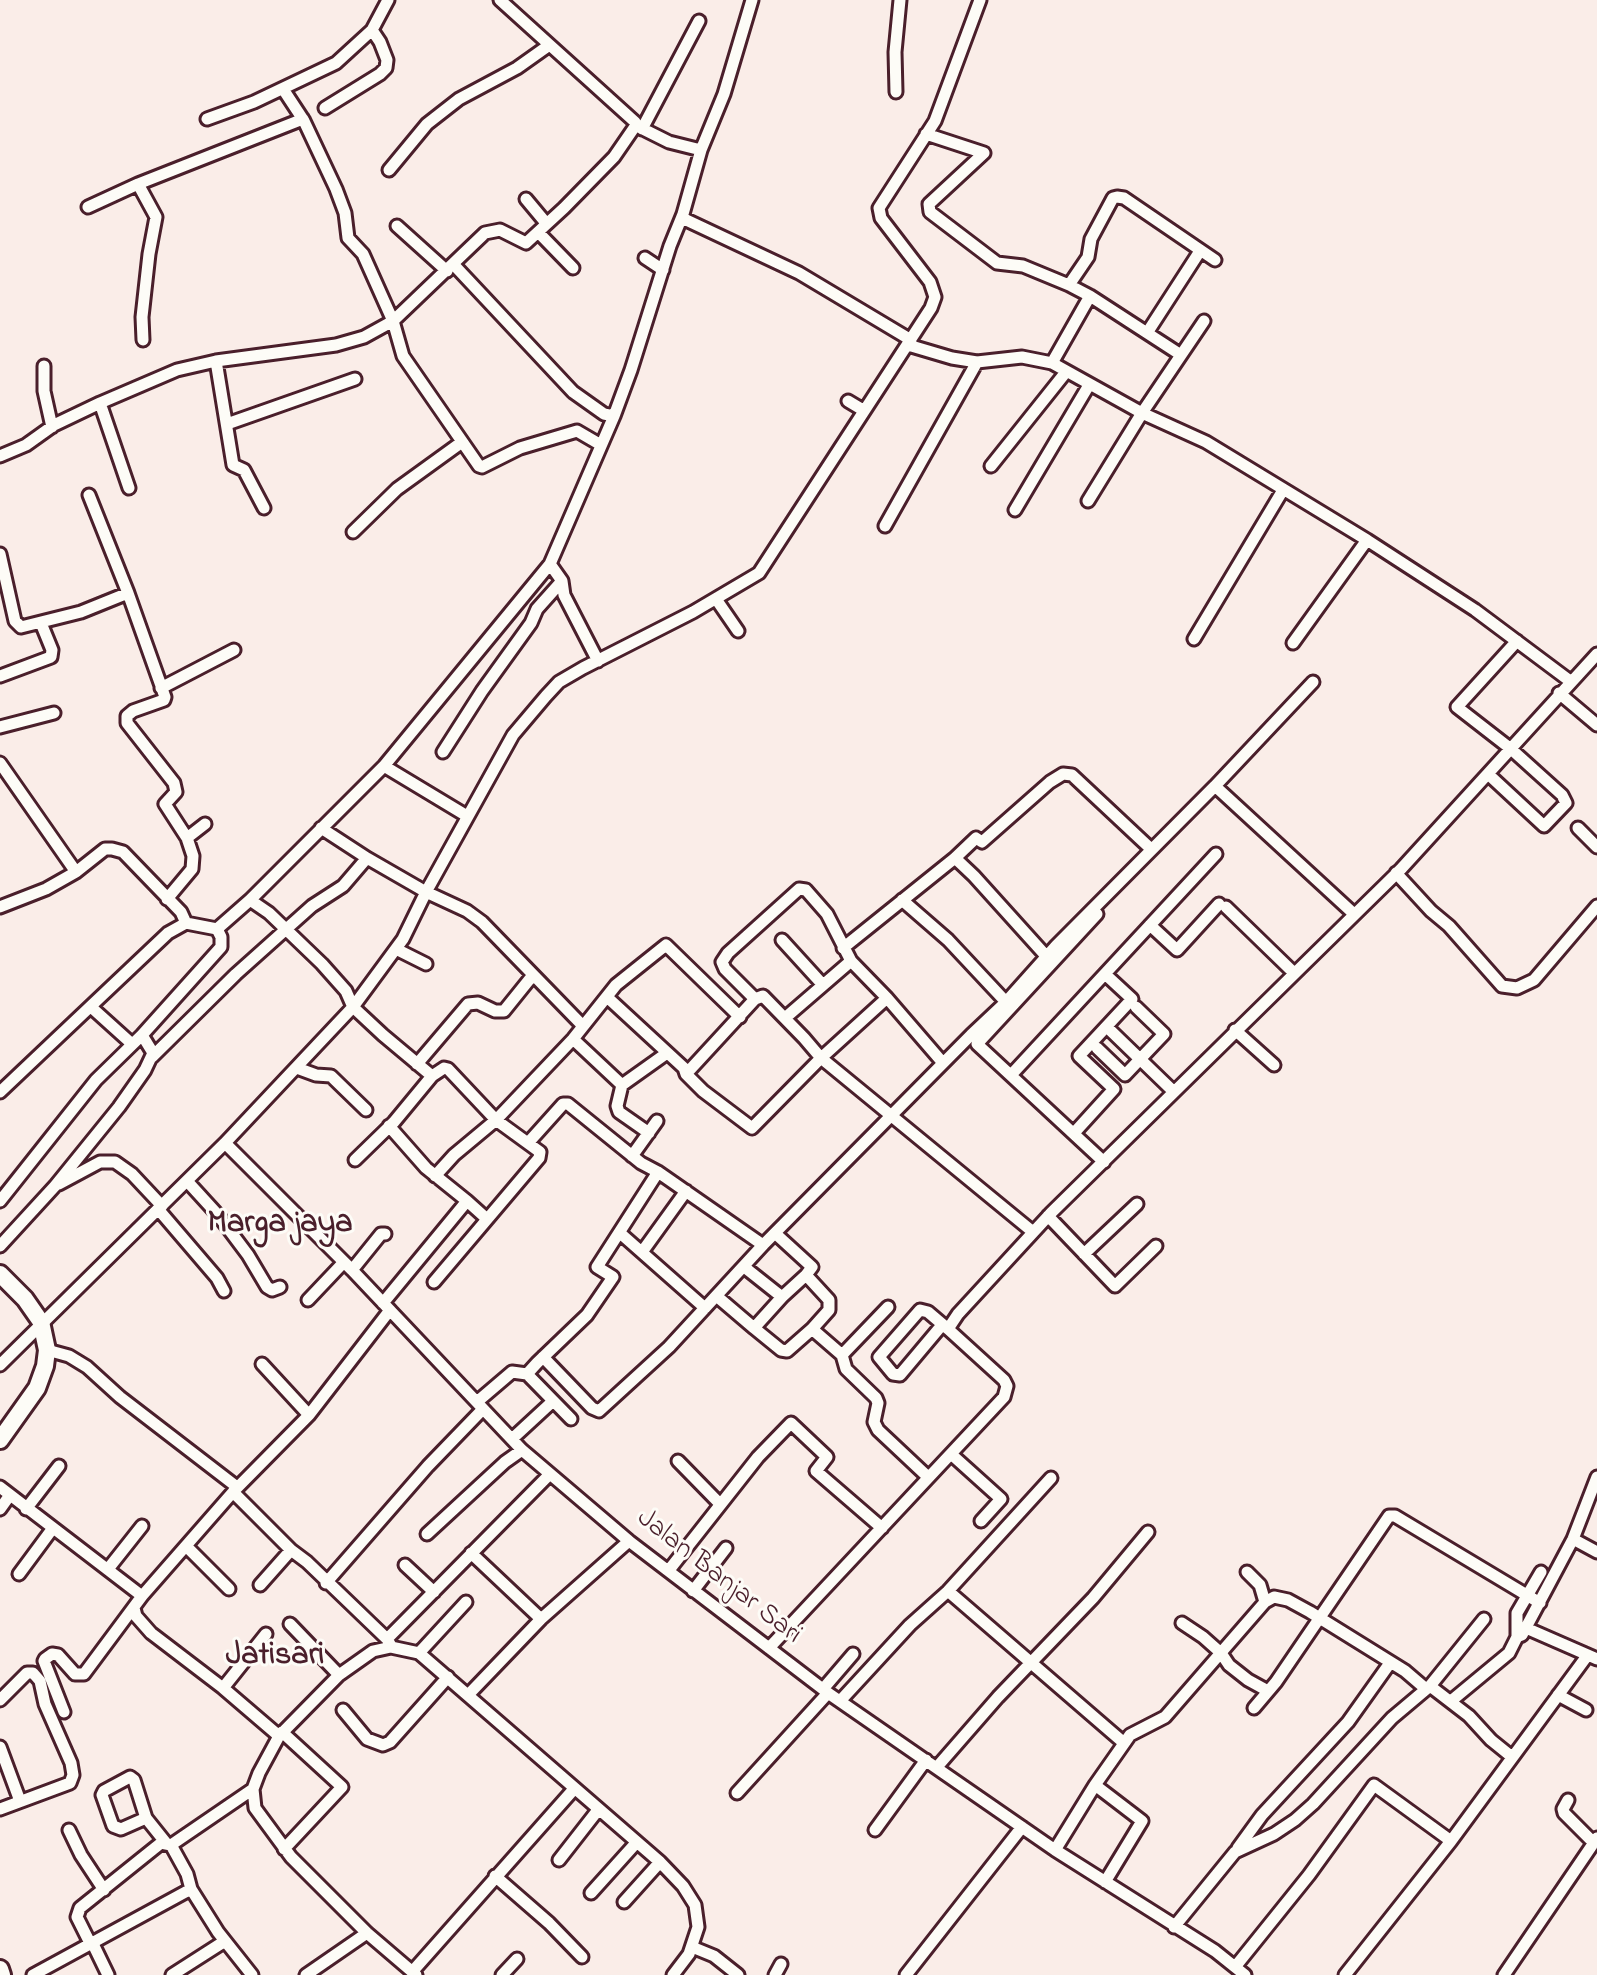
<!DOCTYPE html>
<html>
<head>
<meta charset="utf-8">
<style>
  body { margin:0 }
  canvas { display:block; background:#faede8 }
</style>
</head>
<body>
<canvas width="1597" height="1975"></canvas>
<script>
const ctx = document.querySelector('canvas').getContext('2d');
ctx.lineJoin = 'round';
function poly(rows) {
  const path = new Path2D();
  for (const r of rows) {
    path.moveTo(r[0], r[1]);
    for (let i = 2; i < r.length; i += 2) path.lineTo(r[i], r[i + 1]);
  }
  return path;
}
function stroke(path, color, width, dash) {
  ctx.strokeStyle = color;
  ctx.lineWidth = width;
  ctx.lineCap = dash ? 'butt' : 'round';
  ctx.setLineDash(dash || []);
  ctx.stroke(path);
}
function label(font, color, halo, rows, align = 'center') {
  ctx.font = font + ' "Indie Flower",sans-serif';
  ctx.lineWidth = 6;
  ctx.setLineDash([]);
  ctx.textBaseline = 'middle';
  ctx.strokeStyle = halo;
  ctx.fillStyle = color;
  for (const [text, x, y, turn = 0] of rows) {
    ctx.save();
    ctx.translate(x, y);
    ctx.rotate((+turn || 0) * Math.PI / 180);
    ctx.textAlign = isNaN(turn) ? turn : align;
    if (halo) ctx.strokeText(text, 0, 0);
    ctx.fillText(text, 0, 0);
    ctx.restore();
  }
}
const minor = poly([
  [283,89,304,121,336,189,345,213,348,238,363,254,393,321,403,356,479,466,482,467,520,448,577,431,601,445],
  [896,92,895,52,900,0],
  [325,108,380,74,386,68,387,60,380,42,372,30],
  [207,119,254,102,336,63,372,30,388,0],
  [639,127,669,142,701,150],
  [642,129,699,21],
  [926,134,984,153,929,204,930,212,997,263,1023,266,1069,285,1090,296,1181,355],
  [389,170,427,124,459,99,517,68,548,46],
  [138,184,156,217,149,254,142,317,143,340],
  [526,199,546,223],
  [88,207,138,184,303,119],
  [682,218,799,273,911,340],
  [397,226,447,271],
  [538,232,573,268],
  [645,258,663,270],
  [454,265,573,392,604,414,614,416],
  [1069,285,1088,257,1091,239,1113,198,1117,197,1124,198,1215,260],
  [1147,333,1200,251],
  [908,345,952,358,977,362,1022,357,1052,363,1142,413,1206,442,1367,540,1475,610,1570,681],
  [216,361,233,465,244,470,264,508],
  [1052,363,1090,296],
  [44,366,44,391,52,427],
  [848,401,863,410],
  [100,403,129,488],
  [227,424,355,379],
  [0,456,26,445,54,425,100,403,177,370,216,361,336,345,364,337,393,321,485,233,500,230,526,243,564,208,614,157,636,125,635,122,500,0],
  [991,466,1066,372],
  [89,495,128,593],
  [1088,501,1142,413,1204,321],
  [1015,510,1089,385],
  [885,526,977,362],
  [353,532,397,489,462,442],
  [0,554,15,621,21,627,81,612,128,593,165,697,164,700,133,711,127,716,127,723,174,783,176,792,165,804,187,838,193,856,192,869,167,899],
  [550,564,562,581,564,595,598,661],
  [716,599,738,631],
  [1194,639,1283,490],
  [1293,643,1367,540],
  [0,676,51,657,52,650,41,623],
  [161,688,234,650],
  [1559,693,1597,725],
  [0,727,54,713],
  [443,752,482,691,531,623,537,609,562,581],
  [0,763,76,872],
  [384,766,467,816],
  [1488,774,1544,826,1566,803,1562,795,1511,749,1457,707,1517,641],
  [1215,786,1354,914],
  [1578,828,1597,847],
  [187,838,205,824],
  [367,858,426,892,467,911,482,922,582,1025],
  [955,858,976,838,982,842,1050,782,1063,774,1072,775,1151,849],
  [1396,873,1431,911,1449,926,1502,986,1517,988,1534,980,1597,906],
  [250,900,269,913,322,964,346,991,353,1007,383,1035,432,1076,444,1068,448,1069,496,1120,573,1039,616,985,666,945,740,1017],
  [0,907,46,889,76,872,105,849,112,849,123,852,181,912,186,923],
  [1226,907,1294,973],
  [1097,914,977,1044,1104,1162],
  [1150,925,1177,950,1219,904],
  [782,940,823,985],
  [843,948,955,858,974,876,1047,957],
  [396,949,426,964],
  [607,997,684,1068,686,1074,703,1091,752,1128,821,1058,887,998,851,961,827,914,806,890,799,889,728,953,722,962,725,969,755,999],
  [887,998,943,1063],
  [1006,1002,1056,946,1215,786,1313,682],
  [91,1007,132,1044],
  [785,1018,851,961],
  [1235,1030,1274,1065],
  [1111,1031,1174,1092],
  [573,1039,622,1085,667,1053],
  [1097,1048,1125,1075,1164,1034,1136,1007],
  [152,1057,236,974,312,906,343,886,367,858,321,828],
  [417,1064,468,1004,478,1003,495,1011,504,1011,533,975],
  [297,1068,316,1075,331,1076,366,1110],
  [686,1074,755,999,763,996,804,1038,821,1058,1033,1232],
  [1011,1075,1216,854],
  [622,1085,617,1106,619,1112,649,1133],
  [0,1092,168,933,186,923,217,929,250,900,384,766,550,564,614,416,631,370,670,246,683,214,701,150,724,94,752,0],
  [1074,1133,1114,1089,1079,1056,1132,999,1105,974],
  [225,1143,352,1270,522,1450,629,1541,828,1693,1055,1850,1215,1951,1245,1975],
  [528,1143,563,1104,568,1104,641,1163,658,1172],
  [632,1156,657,1121],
  [355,1160,394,1122,432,1076],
  [187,1181,218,1215,248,1255,267,1287,272,1290,280,1287],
  [59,1184,100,1162,115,1162,132,1174,162,1206],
  [0,1201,96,1080,142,1035],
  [467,1201,487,1219],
  [158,1209,217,1278,224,1291],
  [1048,1216,1115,1286,1156,1246],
  [620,1233,705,1308],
  [777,1235,812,1267,806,1275],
  [763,1245,971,1035,1006,1002,948,940,902,900],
  [0,1246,55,1186,119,1107,145,1070,153,1053,142,1035,221,947,221,937,217,929],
  [642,1252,686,1191],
  [1084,1254,1137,1204],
  [352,1270,381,1234,385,1234],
  [748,1270,782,1297,754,1328,781,1350,787,1351,812,1329],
  [434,1282,539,1158,540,1152,496,1120,454,1155,435,1176],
  [782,1297,806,1275,829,1300,829,1310,812,1329,842,1355,846,1369,876,1398,878,1403,874,1422,878,1430,928,1477],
  [720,1299,754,1328],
  [308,1300,344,1262],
  [383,1303,467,1201,426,1168,389,1126],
  [942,1325,900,1375,893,1374,879,1357,920,1310,928,1312,948,1329],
  [47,1350,69,1356,87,1367,120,1397,237,1487],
  [842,1355,888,1307],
  [262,1364,309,1415],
  [0,1365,225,1143,353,1007,403,939,426,892,513,735,546,696,559,682,583,668,693,612,759,573,931,308,935,297,930,282,881,218,879,208,935,121,980,0],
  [527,1374,537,1363,587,1315,613,1277,597,1267,658,1172,763,1245,669,1347,599,1411,592,1408,543,1357],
  [478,1401,512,1372,527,1374,571,1419],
  [513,1438,552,1402],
  [951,1454,1001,1499,981,1521],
  [678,1461,720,1504],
  [0,1487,142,1596],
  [233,1492,291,1550,307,1562,387,1639,390,1644],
  [0,1509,10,1495],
  [26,1509,59,1466],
  [427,1534,505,1462,522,1450],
  [1573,1539,1597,1552],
  [186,1546,229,1589],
  [471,1553,541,1619],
  [405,1565,434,1592],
  [108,1569,142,1526],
  [669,1570,758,1457,791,1423,827,1457,816,1471,882,1528],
  [1247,1572,1260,1585,1265,1602],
  [19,1574,53,1528],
  [326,1583,428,1466,483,1409],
  [260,1585,291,1550],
  [693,1591,726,1548],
  [948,1591,1124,1743],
  [134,1608,136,1616,151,1633,223,1688,279,1736,259,1773,253,1789,255,1808,291,1857,367,1933,416,1975],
  [1182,1623,1203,1637,1221,1653,1229,1665,1248,1680,1268,1691],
  [290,1624,339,1675],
  [1526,1628,1597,1659],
  [1517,1637,1517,1613,1541,1572],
  [387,1639,549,1475],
  [769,1648,1004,1397,1007,1386,1004,1380,948,1329,958,1314,1051,1213,1401,869,1597,654],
  [419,1653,466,1602],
  [1430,1686,1469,1716,1491,1740,1512,1757],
  [223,1688,266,1634],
  [823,1689,853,1654],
  [469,1694,541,1619,629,1541],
  [1558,1695,1586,1710],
  [0,1700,27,1673,33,1673,40,1681,45,1704,71,1763,73,1775,70,1783,0,1809],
  [840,1701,910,1625,948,1591,1051,1478],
  [1451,1701,1509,1653,1517,1637,1522,1635,1573,1539,1597,1477],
  [1254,1708,1276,1682,1389,1516,1395,1516,1540,1603],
  [343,1710,367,1739,383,1745,390,1742,448,1677],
  [64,1712,44,1661,45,1659,52,1654,58,1655,75,1674,84,1674,142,1596,233,1492,309,1415,390,1310],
  [282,1732,342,1787,284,1849],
  [279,1736,339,1675,373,1651,391,1647,419,1653,660,1862,683,1886,695,1905,698,1927,689,1954,673,1975],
  [0,1747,20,1801],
  [937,1767,998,1697,1093,1598,1148,1532],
  [1095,1785,1142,1821,1105,1882],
  [737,1793,828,1693],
  [1568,1800,1563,1809,1564,1813,1594,1843],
  [146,1818,121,1829,113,1826,102,1795,104,1791,130,1777,134,1780,146,1818,166,1843],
  [69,1830,81,1855,104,1890],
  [875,1830,926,1760],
  [171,1845,253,1789],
  [1238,1848,1262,1815,1348,1722,1390,1663],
  [1055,1850,1095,1785,1130,1735,1165,1717,1265,1602,1274,1597,1288,1600,1310,1612,1405,1671,1426,1689],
  [559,1860,598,1810],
  [495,1876,549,1923,582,1957],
  [591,1893,636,1843],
  [624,1902,660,1862],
  [1174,1927,1235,1852,1274,1834,1295,1820,1313,1804,1392,1718,1430,1686,1484,1619],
  [93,1944,108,1975],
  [91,1945,77,1917,80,1908,161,1843,171,1845,187,1874,191,1889],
  [692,1947,714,1956,738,1975],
  [1235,1967,1309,1875,1374,1785,1451,1841],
  [412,1972,574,1789],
  [33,1975,191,1889,218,1932,252,1975],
  [172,1975,225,1941],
  [306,1975,367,1933],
  [502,1975,517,1959],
  [775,1975,781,1964],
  [906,1975,1022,1827],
  [1345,1975,1451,1841,1587,1656],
  [1504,1975,1597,1838]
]);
const highway = poly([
  [0,1274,25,1299,41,1322,47,1350,45,1366,37,1388,0,1440],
  [0,1969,2,1975]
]);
const streetNames = [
  ["Jalan Banjar Sari",718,1578,38]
];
const quarterNames = [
  ["Marga jaya",280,1226],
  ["Jatisari",275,1658]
];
stroke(minor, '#4a1f2b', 17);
stroke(highway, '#4a1f2b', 22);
stroke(minor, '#fdfcf7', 11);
stroke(highway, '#fdfcf7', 16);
label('28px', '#4a1f2b', '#fdfcf7', streetNames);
label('bold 32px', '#4a1f2b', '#fdfcf7', quarterNames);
</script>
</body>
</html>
